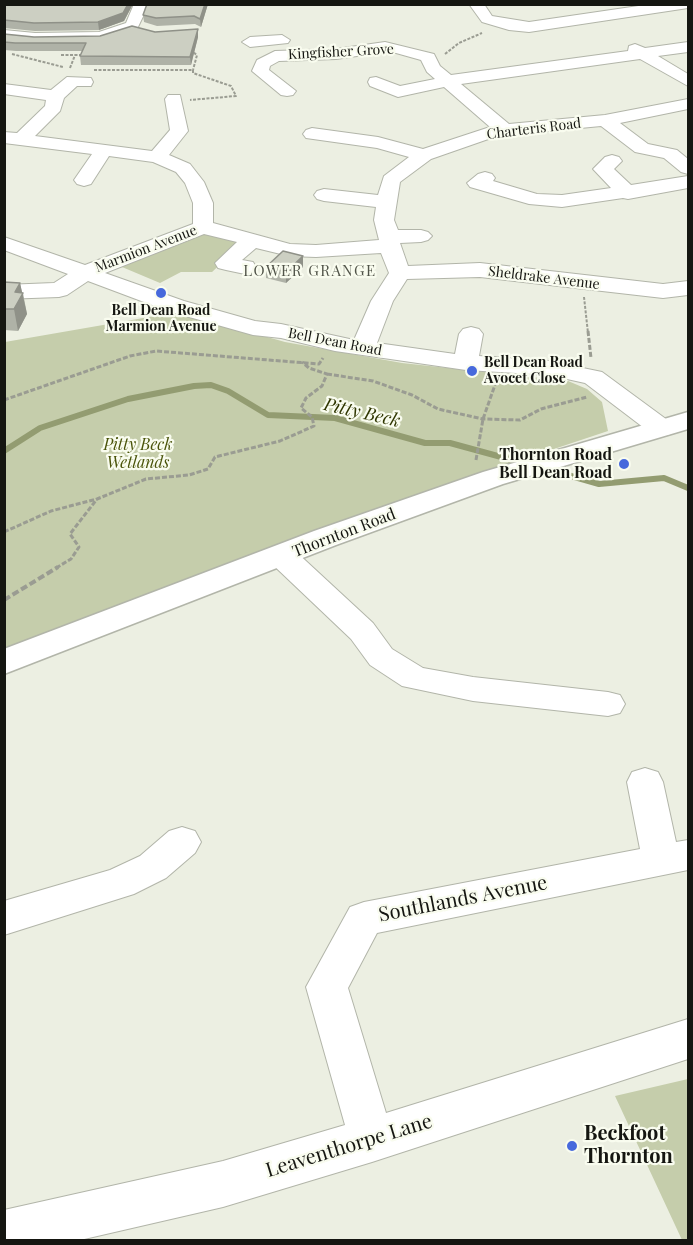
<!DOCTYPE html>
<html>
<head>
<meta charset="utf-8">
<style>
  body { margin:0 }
  #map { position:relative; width:693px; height:1245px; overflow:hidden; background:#ecefe2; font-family:"Playfair Display",serif }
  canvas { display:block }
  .frame { position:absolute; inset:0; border:6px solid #151611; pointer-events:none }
</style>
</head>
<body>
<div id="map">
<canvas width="693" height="1245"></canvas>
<div class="frame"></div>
</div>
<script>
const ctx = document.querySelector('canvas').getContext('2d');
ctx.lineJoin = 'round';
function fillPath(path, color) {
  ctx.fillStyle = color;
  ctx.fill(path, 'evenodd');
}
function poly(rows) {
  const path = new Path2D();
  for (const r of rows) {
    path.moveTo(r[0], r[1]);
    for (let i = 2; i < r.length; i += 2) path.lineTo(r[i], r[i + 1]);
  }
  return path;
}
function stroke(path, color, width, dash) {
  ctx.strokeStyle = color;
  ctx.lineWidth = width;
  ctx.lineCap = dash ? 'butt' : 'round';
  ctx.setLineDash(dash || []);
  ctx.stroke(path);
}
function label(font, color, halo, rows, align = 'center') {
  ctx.font = font + ' "Playfair Display",serif';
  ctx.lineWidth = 4.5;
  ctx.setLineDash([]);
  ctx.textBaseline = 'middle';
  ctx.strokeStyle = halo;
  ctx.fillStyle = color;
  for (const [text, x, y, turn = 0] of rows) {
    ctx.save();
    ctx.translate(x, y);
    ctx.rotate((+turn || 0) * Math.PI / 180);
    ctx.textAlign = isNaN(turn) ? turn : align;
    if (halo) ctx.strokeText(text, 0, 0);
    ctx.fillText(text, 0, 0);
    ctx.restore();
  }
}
const green = poly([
  [208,232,242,244,212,272,181,272,160,283,122,267,123,263],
  [178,312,285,342,402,363,568,381,587,389,602,402,608,431,380,507,5,648,5,342],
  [688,1079,688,1240,682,1240,615,1096]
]);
const stream = poly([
  [4,451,40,428,128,399,194,386,211,385,228,391,268,415,335,418,425,443,450,443,527,464],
  [543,468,599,484,664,478,688,488]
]);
const pathFar2 = poly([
  [190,50,197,55,193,70],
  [12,54,63,67],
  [445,54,459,43,482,33],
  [61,55,83,55],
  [70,68,75,55],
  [94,70,193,70,193,73,231,86,236,96,190,100],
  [584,297,588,333]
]);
const pathFar1 = poly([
  [588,331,591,358],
  [327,374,373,381,412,395,438,409,483,419,520,420,541,409,587,397],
  [4,400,130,356,156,351,319,364,323,358],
  [476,460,483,419,496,382],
  [4,532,51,511,97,499,146,479,189,475,208,469,215,457,280,441,314,426,312,417,301,408,306,398,322,386,327,374,309,368,302,362],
  [56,568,71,559,79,547,70,534,97,499]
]);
const path = poly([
  [4,600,58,567]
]);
const minor = poly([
  [134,4,149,4,137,29,107,40,35,43,4,40,4,30,35,33,99,32,126,23,134,4],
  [469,4,484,4,492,16,529,22,652,4,688,4,688,8,529,32,509,30,482,22,469,4],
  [282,35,290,40,288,43,250,47,242,42,250,37,282,35],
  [385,42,434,54,440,66,451,75,628,51,629,46,635,44,645,48,688,42,688,52,658,56,688,74,688,86,640,59,461,84,509,124,605,115,688,99,688,109,620,123,648,144,677,150,688,159,688,174,681,172,664,158,635,152,601,126,497,136,431,159,400,182,394,220,398,230,421,230,428,232,432,236,428,240,421,242,400,243,408,266,480,263,663,284,688,281,688,295,663,298,480,277,407,279,393,301,377,343,455,354,459,334,463,329,471,327,479,329,483,334,479,356,549,361,602,372,670,422,674,428,670,434,661,436,652,434,585,383,549,375,466,370,335,351,281,338,253,335,168,311,88,281,67,295,59,297,4,299,4,285,54,283,68,274,4,250,4,237,85,265,193,224,193,203,185,183,176,172,153,162,109,156,91,184,84,186,77,184,74,180,92,154,4,143,4,132,17,133,45,106,46,100,4,94,4,84,51,90,67,77,91,78,93,82,91,86,77,86,64,98,60,111,35,136,152,151,170,130,165,99,168,95,180,95,188,131,169,155,190,164,204,182,213,203,213,223,290,244,316,245,379,240,374,220,376,207,324,201,317,199,314,195,317,191,324,189,378,195,384,176,409,157,377,148,306,138,303,134,306,130,312,128,378,137,423,149,490,127,444,87,398,97,370,86,368,82,370,78,376,77,400,86,435,79,427,72,421,60,396,53,385,52,336,59,279,61,270,66,269,70,296,91,293,95,287,96,281,95,252,71,257,60,275,51,336,49,385,42],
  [204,234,237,242,215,263,218,268,226,270,245,274,253,272,256,267,253,262,242,260,256,248,289,256,316,257,381,253,389,273,371,301,354,340,281,324,255,321,184,301,105,273,204,234],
  [612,155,619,157,622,161,614,169,631,185,688,176,688,188,628,199,623,198,562,207,529,204,470,187,467,183,478,174,485,172,492,174,495,178,493,181,537,194,562,195,611,188,593,169,605,157,612,155],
  [282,546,293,549,373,623,392,649,423,668,473,677,608,692,620,695,625,704,620,713,608,716,473,701,402,686,370,665,351,639,271,563,267,556,271,549,282,546],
  [645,768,658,772,663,782,676,842,688,840,688,870,377,933,348,988,386,1113,688,1019,688,1059,372,1162,223,1207,80,1240,4,1240,4,1210,223,1161,345,1125,306,987,350,907,364,902,640,849,627,782,632,772,645,768],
  [182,827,195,831,201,842,195,853,166,878,134,894,4,935,4,901,110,870,140,856,169,831,182,827]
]);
const major = poly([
  [688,412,688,429,503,484,336,545,4,674,4,649,314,531,483,472,688,412]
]);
const wall = poly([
  [4,4,133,4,124,21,99,30,35,31,4,28],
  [147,4,208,4,201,27,195,24,157,26,144,22,143,15],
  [198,29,198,37,191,65,81,65,80,56,83,51,16,51,4,50,4,42,34,37,100,36],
  [303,256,303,267,286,283,266,278,266,267],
  [4,282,20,283,22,293,23,293,27,314,18,331,4,330]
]);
const shadedWall = poly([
  [128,4,133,4,124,21,99,30,98,22],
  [205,4,208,4,201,27,200,19],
  [198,29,198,37,191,65,190,57],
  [303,256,303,267,286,283,286,272],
  [20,283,27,314,18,331,14,309,15,292]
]);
const building = poly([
  [4,4,128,4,123,13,98,22,34,23,4,20,4,4],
  [147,4,205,4,200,19,194,16,156,18,143,15,147,4],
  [132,26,155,32,198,29,190,57,80,56,86,43,15,43,4,42,4,34,34,37,100,36,132,26],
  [283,251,303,256,286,272,266,267,283,251],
  [4,282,20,283,15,292,23,293,14,309,4,309,4,282]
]);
const markers = [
  [161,293,6,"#4769dc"],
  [472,371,6,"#4769dc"],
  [624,464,6,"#4769dc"],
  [572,1146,6,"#4769dc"]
];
const farStreetnames = [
  ["Kingfisher Grove",341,52,-3],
  ["Charteris Road",534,129,-7],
  ["Marmion Avenue",146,249,-21],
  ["Sheldrake Avenue",544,278,7],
  ["Bell Dean Road",335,342,11]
];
const farPoinames = [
  ["Bell Dean Road",161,311],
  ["Marmion Avenue",161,327],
  ["Bell Dean Road",484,363,"left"],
  ["Avocet Close",484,379,"left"]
];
const farNeighbourhoodnames = [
  ["LOWER GRANGE",310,271]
];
const parkNames = [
  ["Pitty Beck",138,445],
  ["Wetlands",138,463]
];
const poiNames = [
  ["Thornton Road",612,455],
  ["Bell Dean Road",612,473]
];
const streetNames = [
  ["Thornton Road",344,533,-21]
];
const waterNames = [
  ["Pitty Beck",362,413,13]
];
const nearStreetnames = [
  ["Southlands Avenue",463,899,-11],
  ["Leaventhorpe Lane",349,1146,-17]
];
const nearPoinames = [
  ["Beckfoot",584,1134],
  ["Thornton",584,1157]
];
fillPath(green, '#c5cdab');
stroke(stream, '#939c71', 6);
stroke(minor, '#b2b5a9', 2);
stroke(major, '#b2b5a9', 3);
stroke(pathFar2, '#9a9c92', 2, [3, 1.5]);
stroke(pathFar1, '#9a9c92', 3, [5, 2]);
stroke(path, '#9a9c92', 4, [7, 3]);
fillPath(minor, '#fff');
fillPath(major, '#fff');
fillPath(wall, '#afb2a7');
fillPath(shadedWall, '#8f9188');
fillPath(building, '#cccfc2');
stroke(building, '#8f9188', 1.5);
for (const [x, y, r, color] of markers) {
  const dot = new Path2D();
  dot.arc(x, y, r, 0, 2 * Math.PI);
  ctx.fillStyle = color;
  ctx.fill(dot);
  stroke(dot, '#f9fcef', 2);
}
label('14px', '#151611', '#f9fcef', farStreetnames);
label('bold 14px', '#151611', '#f9fcef', farPoinames);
ctx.letterSpacing = '1.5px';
label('15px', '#515449', '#f9fcef', farNeighbourhoodnames);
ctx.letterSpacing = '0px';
label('italic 16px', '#495309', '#f9fcef', parkNames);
label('bold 16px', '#151611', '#f9fcef', poiNames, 'right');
label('16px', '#151611', '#f9fcef', streetNames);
label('italic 18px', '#2f3600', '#f9fcef', waterNames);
label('20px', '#151611', '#f9fcef', nearStreetnames);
label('bold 20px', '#151611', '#f9fcef', nearPoinames, 'left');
</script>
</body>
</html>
